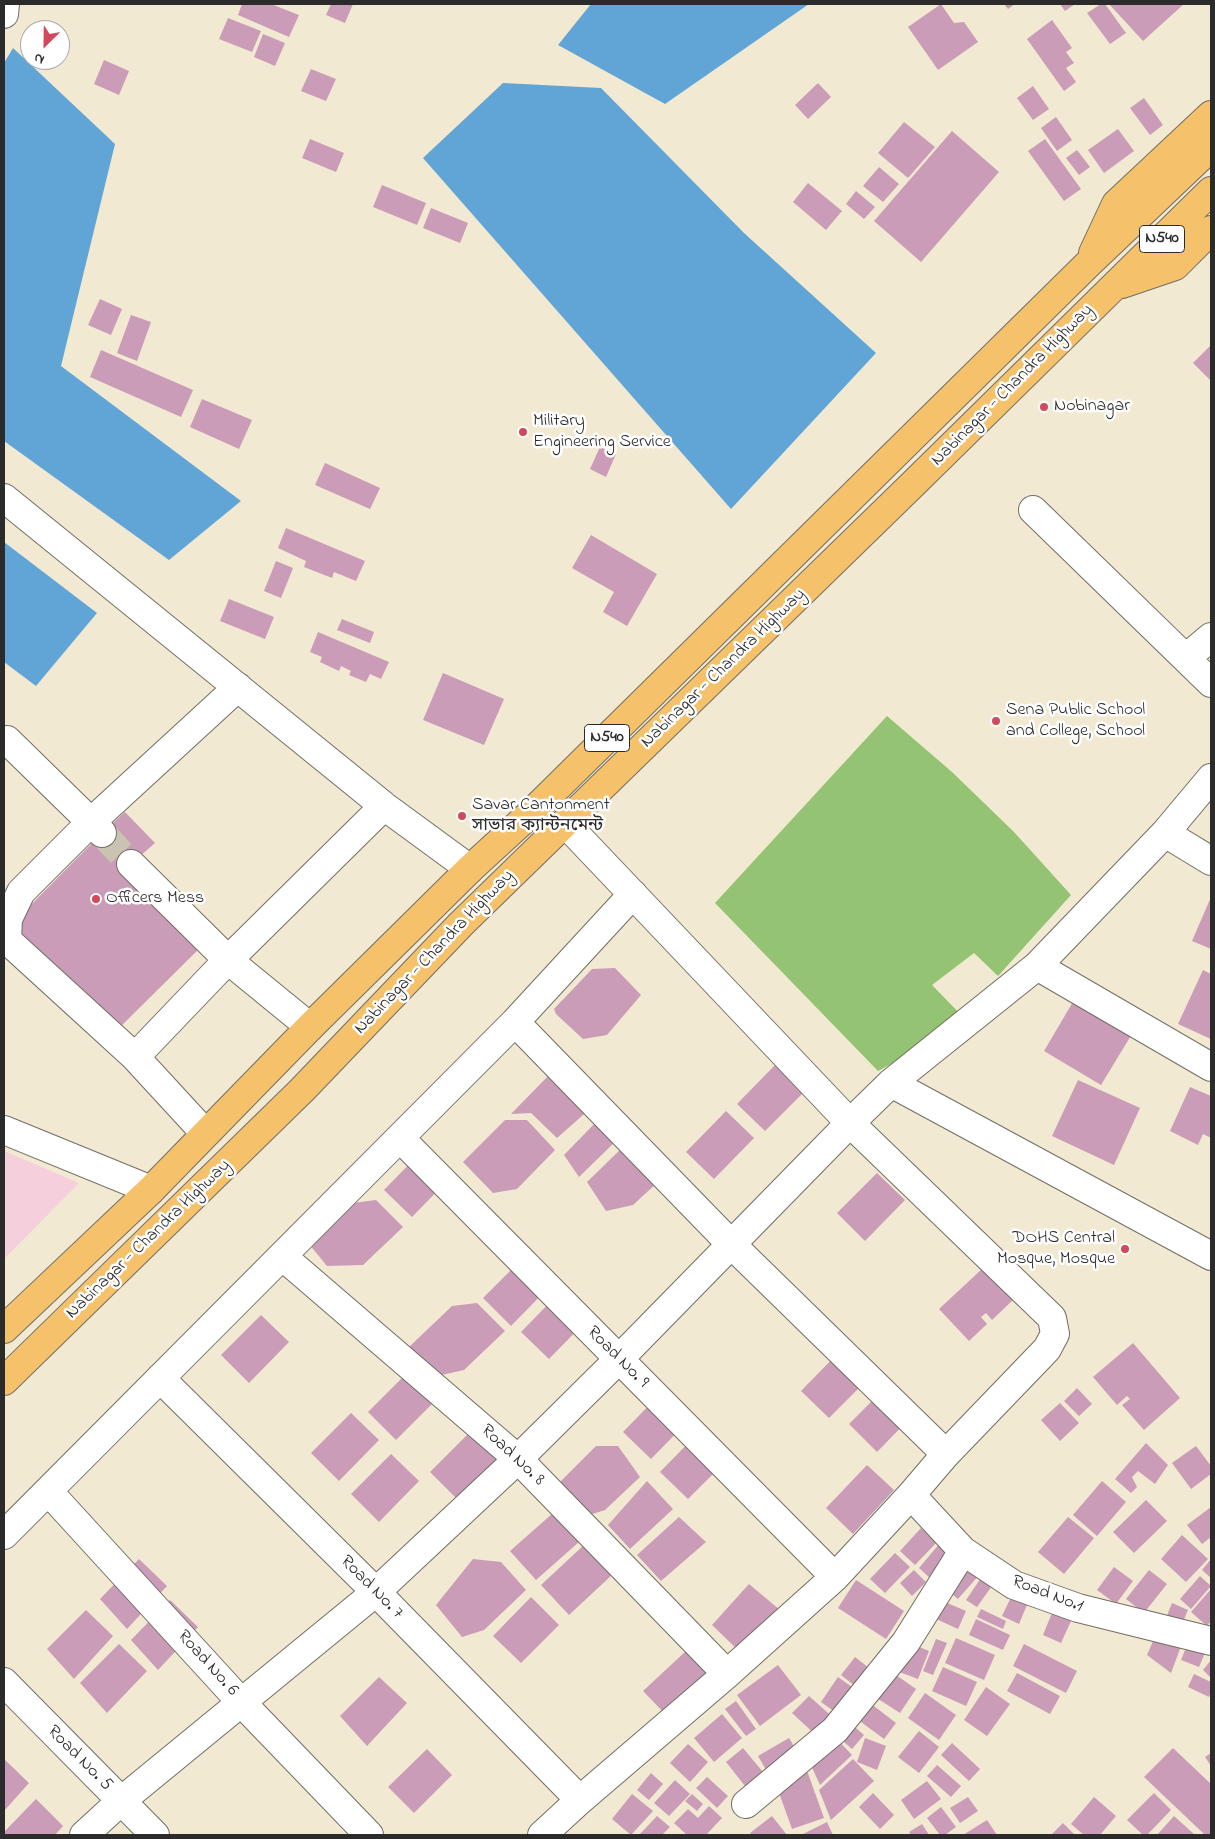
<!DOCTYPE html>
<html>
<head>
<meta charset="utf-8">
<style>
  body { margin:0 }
  #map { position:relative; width:1215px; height:1839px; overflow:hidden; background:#f2e9d2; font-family:"Indie Flower",sans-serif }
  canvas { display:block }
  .frame { position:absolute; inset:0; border:5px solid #2b2b2b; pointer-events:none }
  .north { position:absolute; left:20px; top:20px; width:50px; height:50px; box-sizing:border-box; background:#fff; border:1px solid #aaa; border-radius:50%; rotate:203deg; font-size:14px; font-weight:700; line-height:20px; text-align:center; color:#2b2b2b }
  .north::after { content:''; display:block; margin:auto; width:18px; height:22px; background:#d1495b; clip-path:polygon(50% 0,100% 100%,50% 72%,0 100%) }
</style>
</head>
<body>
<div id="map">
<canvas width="1215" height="1839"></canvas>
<div class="frame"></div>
<div class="north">N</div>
</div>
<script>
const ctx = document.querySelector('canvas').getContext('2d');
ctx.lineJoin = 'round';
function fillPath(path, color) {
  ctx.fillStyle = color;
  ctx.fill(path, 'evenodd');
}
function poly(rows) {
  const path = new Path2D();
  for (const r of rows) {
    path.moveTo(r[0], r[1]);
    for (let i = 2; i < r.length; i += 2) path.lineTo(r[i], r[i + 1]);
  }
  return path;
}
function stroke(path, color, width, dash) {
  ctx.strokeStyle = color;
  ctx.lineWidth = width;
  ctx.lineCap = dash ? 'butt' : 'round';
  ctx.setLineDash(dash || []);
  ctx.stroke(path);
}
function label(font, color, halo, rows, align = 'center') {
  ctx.font = font + ' "Indie Flower","Noto Sans Bengali",sans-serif';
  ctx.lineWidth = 5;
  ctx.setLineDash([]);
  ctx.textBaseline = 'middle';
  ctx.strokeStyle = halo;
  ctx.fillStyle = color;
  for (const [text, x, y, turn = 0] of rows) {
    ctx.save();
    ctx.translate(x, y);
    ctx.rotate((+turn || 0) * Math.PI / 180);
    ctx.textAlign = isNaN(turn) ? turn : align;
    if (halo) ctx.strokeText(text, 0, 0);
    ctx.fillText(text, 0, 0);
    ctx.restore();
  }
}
const built = poly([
  [4,1151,79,1183,4,1259]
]);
const green = poly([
  [887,716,952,772,1014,832,1071,895,998,976,974,953,932,985,968,1022,878,1071,715,903]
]);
const water = poly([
  [591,4,809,4,665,104,558,45],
  [13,48,115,144,61,366,241,501,169,560,4,441,4,63],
  [503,83,601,88,744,233,876,353,731,509,423,158],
  [4,542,97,613,36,686,4,662]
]);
const building = poly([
  [242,4,271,4,299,15,289,37,238,15],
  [331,4,353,4,345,23,326,15],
  [941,4,954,23,964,22,978,42,938,70,908,27],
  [1004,4,1015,4,1008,9],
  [1060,4,1075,4,1065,11],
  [1101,4,1105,4,1126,33,1110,44,1087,13],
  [1109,4,1184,4,1143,41],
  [228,18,261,31,252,52,219,39],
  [1052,20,1072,48,1066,52,1074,63,1066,68,1076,82,1064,91,1027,39],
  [263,34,285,43,275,66,254,57],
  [104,60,129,71,119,95,94,84],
  [311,69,336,79,326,101,301,91],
  [818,83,831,97,808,119,795,105],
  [1033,86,1049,109,1033,120,1017,98],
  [1144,98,1163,125,1150,135,1130,108],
  [1056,117,1072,140,1057,151,1041,128],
  [904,122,935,147,908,178,878,153],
  [1118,129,1134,151,1104,173,1088,150],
  [952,131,999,172,921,262,874,221],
  [310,139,344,153,336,172,302,158],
  [1045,139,1081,189,1064,201,1028,151],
  [1077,150,1090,167,1079,175,1066,158],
  [879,167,899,184,883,202,863,186],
  [808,183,842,211,826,230,793,202],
  [382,185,426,203,417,225,373,207],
  [856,191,875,207,864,219,846,204],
  [431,208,468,223,460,243,423,228],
  [100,299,122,309,111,335,88,325],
  [131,315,151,322,137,361,117,353],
  [1211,345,1211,381,1193,363],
  [101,350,193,390,181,417,90,377],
  [202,399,252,420,239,449,190,427],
  [600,447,616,454,606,477,590,469],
  [325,463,380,488,370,509,315,485],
  [286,528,365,561,356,581,334,572,332,578,304,567,306,561,278,548],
  [591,535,657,574,627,626,603,612,614,592,572,568],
  [276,561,293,568,281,598,264,591],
  [229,599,274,617,265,639,220,621],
  [342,619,374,632,370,643,337,630],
  [318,632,389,662,381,679,370,674,366,682,349,675,351,671,341,666,339,671,320,662,322,657,310,652],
  [443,673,504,699,484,745,423,720],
  [125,812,155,843,131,864,202,946,115,1032,9,927,102,833],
  [1211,897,1211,949,1192,941],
  [615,968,641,995,607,1035,583,1039,556,1014,554,1009,592,969],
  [1203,970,1211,974,1211,1039,1178,1024],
  [1077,995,1135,1029,1101,1085,1044,1051],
  [777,1063,805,1091,765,1131,737,1104],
  [553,1071,591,1108,557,1138,531,1113,511,1114],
  [1078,1080,1140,1108,1114,1165,1052,1136],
  [1190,1087,1211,1096,1211,1138,1203,1134,1198,1145,1170,1131],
  [726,1111,754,1138,714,1179,686,1152],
  [505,1120,527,1120,555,1150,517,1189,493,1193,463,1162],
  [598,1120,620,1137,579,1177,564,1155],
  [623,1147,658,1182,633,1205,606,1211,587,1182],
  [424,1149,452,1176,412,1217,384,1190],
  [877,1173,905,1200,865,1241,837,1213],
  [376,1200,403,1227,363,1265,327,1266,309,1244,353,1203],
  [523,1258,551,1285,511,1326,483,1298],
  [983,1268,1014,1299,992,1320,986,1313,981,1317,987,1324,969,1341,939,1309],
  [561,1291,589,1318,549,1359,521,1332],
  [477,1303,505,1331,464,1370,437,1376,408,1348,452,1306],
  [261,1315,289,1342,249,1383,221,1355],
  [1133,1343,1180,1398,1144,1430,1122,1405,1130,1399,1127,1396,1117,1405,1093,1377],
  [841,1350,869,1378,829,1418,801,1391],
  [408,1372,436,1400,396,1440,368,1412],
  [889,1384,917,1411,877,1452,849,1424],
  [1077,1388,1092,1404,1079,1416,1064,1401],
  [663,1391,691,1418,651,1459,623,1432],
  [1060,1403,1079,1423,1060,1441,1041,1420],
  [351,1413,379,1440,339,1481,311,1453],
  [700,1431,728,1459,688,1499,660,1472],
  [470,1432,498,1459,458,1500,430,1472],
  [1146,1443,1168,1465,1155,1484,1138,1471,1132,1477,1137,1487,1131,1493,1115,1479],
  [596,1446,618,1446,640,1477,605,1510,580,1518,553,1489],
  [1196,1446,1211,1466,1211,1474,1191,1489,1172,1463],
  [391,1454,419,1481,379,1522,351,1494],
  [867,1465,894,1490,853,1534,826,1508],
  [647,1481,673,1509,630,1549,608,1525],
  [1102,1481,1126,1502,1097,1536,1073,1515],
  [1146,1500,1167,1521,1134,1553,1113,1532],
  [1211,1507,1211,1537,1202,1544,1187,1525],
  [553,1513,579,1542,536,1580,510,1551],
  [679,1517,706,1542,661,1581,637,1555],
  [1068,1517,1094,1538,1064,1574,1038,1552],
  [921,1528,936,1543,915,1565,900,1551],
  [1182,1535,1208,1559,1186,1582,1161,1559],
  [940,1543,951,1554,930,1578,919,1568],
  [585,1544,613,1574,569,1615,541,1585],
  [895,1553,910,1567,885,1593,870,1579],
  [958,1555,980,1574,958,1599,936,1581],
  [139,1559,167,1586,127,1629,100,1599],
  [473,1559,501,1562,526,1590,484,1630,462,1637,436,1605],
  [1211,1559,1211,1578,1202,1570],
  [1114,1567,1133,1581,1116,1604,1097,1590],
  [914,1570,926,1582,912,1596,900,1583],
  [1149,1570,1167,1584,1144,1613,1126,1599],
  [983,1575,994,1583,977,1607,966,1600],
  [1200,1576,1211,1586,1191,1609,1180,1599],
  [856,1580,904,1611,886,1639,838,1608],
  [749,1584,780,1610,739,1651,712,1625],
  [1211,1589,1211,1621,1207,1626,1191,1612],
  [1013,1593,1029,1600,1019,1624,1002,1616],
  [931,1596,966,1611,958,1629,923,1613],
  [531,1597,559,1625,521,1663,493,1636],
  [170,1600,198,1627,158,1670,131,1640],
  [1172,1603,1188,1610,1182,1624,1166,1618],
  [981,1609,1006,1621,1003,1629,977,1617],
  [86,1610,113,1636,74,1679,47,1649],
  [1052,1613,1071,1621,1061,1643,1043,1635],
  [976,1619,1010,1635,1003,1650,969,1635],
  [1157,1632,1183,1641,1171,1673,1147,1655],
  [956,1638,995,1655,984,1680,945,1663],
  [1190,1638,1208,1646,1199,1667,1181,1660],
  [936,1639,947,1643,933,1675,923,1671],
  [905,1641,929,1651,918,1679,894,1670],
  [119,1644,147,1671,107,1713,80,1683],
  [1024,1644,1077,1671,1066,1693,1013,1666],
  [686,1651,711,1678,669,1718,643,1691],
  [855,1657,873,1671,859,1689,841,1675],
  [1211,1660,1211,1678,1203,1670],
  [778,1665,801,1695,760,1726,737,1695],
  [943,1667,977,1682,966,1706,932,1691],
  [886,1668,916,1689,900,1713,869,1693],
  [1017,1673,1060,1696,1050,1714,1007,1691],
  [1194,1674,1211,1682,1211,1692,1209,1697,1188,1687],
  [379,1677,407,1703,367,1746,340,1716],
  [838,1677,859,1692,842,1717,821,1702],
  [986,1687,1010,1704,987,1736,964,1720],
  [925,1693,956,1715,939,1740,908,1718],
  [809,1696,836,1720,819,1738,792,1713],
  [866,1700,896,1723,884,1739,853,1716],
  [736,1701,756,1729,746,1736,725,1709],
  [722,1714,742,1738,714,1762,694,1738],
  [849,1722,864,1735,852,1749,837,1736],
  [919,1731,939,1747,919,1773,898,1757],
  [834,1736,852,1755,820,1785,809,1761],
  [789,1738,800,1756,769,1775,758,1756],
  [865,1738,886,1746,877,1770,857,1762],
  [952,1743,980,1769,969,1781,941,1755],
  [688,1744,708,1762,690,1782,670,1763],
  [743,1748,763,1772,745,1786,726,1762],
  [1173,1748,1211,1784,1211,1835,1205,1835,1144,1777],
  [427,1749,452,1775,414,1813,388,1787],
  [1211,1753,1211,1766,1205,1757],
  [4,1759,29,1783,4,1811],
  [853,1759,874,1781,831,1820,819,1790],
  [805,1765,824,1818,792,1829,773,1776],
  [937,1765,961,1786,951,1797,927,1776],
  [651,1773,663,1784,649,1800,637,1790],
  [707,1777,728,1796,717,1808,696,1788],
  [675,1780,690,1794,669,1816,654,1803],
  [927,1781,941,1799,914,1819,901,1800],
  [873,1793,894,1815,880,1829,859,1807],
  [1154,1793,1171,1810,1147,1835,1143,1835,1127,1820],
  [632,1794,653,1811,631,1835,612,1819],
  [692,1794,703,1804,697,1811,685,1801],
  [968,1797,978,1811,960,1823,950,1808],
  [1094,1797,1116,1816,1100,1835,1084,1835,1071,1824],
  [36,1799,63,1826,55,1835,4,1835,4,1832],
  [709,1806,722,1818,706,1835,687,1835,674,1823,688,1809,698,1818],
  [941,1807,956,1827,945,1835,940,1835,927,1818],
  [657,1816,670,1827,662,1835,639,1835],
  [772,1816,787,1835,752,1835,750,1833],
  [1174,1816,1195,1835,1157,1835],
  [987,1820,997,1835,963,1835],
  [827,1822,833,1835,801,1835],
  [1063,1823,1075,1835,1051,1835],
  [922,1824,929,1835,911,1835,909,1832]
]);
const minorTunnel = poly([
  [102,833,131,864]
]);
const minor = poly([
  [4,14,5,4],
  [4,498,384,806,470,869],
  [1033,510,1211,683],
  [1186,658,1211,637],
  [7,740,102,833],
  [1165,833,1211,861],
  [131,864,228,960,310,1027],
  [1037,966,1211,1067],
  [515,1022,731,1244,946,1454],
  [135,1057,7,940,8,919,21,892,90,823,238,687],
  [891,1083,1211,1256],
  [4,1130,151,1190],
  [205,1133,135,1057,222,966,384,806],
  [400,1138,835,1577],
  [282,1256,518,1459,727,1674],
  [160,1378,376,1592,580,1800],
  [48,1491,241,1702,369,1835],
  [911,1495,963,1551,1014,1585,1078,1608,1211,1641],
  [4,1535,515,1022,633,894],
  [4,1682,155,1835],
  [746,1804,835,1730,906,1642,963,1551],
  [84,1835,121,1801,376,1592,518,1459,618,1360,850,1123,891,1083,1037,966,1165,833,1211,778],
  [542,1835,580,1800,727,1674,835,1577,911,1495,946,1454,1047,1349,1055,1334,1052,1318,850,1123,565,823]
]);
const highway = poly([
  [1093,253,1116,204,1211,115],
  [1122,284,1175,266,1211,230],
  [4,1329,151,1190,310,1027,470,869,530,814,1088,264,1211,147],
  [4,1381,302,1090,461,924,912,485,1211,191]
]);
const markers = [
  [1044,407,5,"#d1495b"],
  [523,432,5,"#d1495b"],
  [996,721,5,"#d1495b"],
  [462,816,5,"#d1495b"],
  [96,899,5,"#d1495b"],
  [1125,1249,5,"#d1495b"]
];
const shields = [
  [1162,239,45],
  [607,738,45]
];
const shieldNames = [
  ["N540",1162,239],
  ["N540",607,738]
];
const streetNames = [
  ["Nabinagar - Chandra Highway",1013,386,-45],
  ["Nabinagar - Chandra Highway",724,669,-44],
  ["Nabinagar - Chandra Highway",435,953,-46],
  ["Nabinagar - Chandra Highway",149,1240,-44],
  ["Road No. 9",617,1358,45],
  ["Road No. 8",512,1456,43],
  ["Road No. 7",371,1588,45],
  ["Road No.1",1047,1595,21],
  ["Road No. 6",207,1664,48],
  ["Road No. 5",79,1759,45]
];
const poiNames = [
  ["Nobinagar",1054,407],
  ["Military",533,422],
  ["Engineering Service",533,443],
  ["Sena Public School",1006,711],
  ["and College, School",1006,732],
  ["Savar Cantonment",472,806],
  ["সাভার ক্যান্টনমেন্ট",472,827],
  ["Officers Mess",106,899],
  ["DOHS Central",1115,1239,"right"],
  ["Mosque, Mosque",1115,1260,"right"]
];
fillPath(built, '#f5cfdc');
fillPath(green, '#93c373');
fillPath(water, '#61a5d6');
fillPath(building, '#ca9cb8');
stroke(minorTunnel, '#cac3b1', 28, [28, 14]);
stroke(minor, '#716e65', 30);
stroke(highway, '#716e65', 30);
stroke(minor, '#fff', 28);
stroke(highway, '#f5c16b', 28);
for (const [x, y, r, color] of markers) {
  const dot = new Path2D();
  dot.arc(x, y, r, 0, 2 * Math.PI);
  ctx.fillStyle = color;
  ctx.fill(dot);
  stroke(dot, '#fff', 2);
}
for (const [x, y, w] of shields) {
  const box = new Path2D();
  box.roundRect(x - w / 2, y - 13.5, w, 27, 4);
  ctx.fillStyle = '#fff';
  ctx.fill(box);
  stroke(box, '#2b2b2b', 1);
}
label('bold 16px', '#2b2b2b', null, shieldNames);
label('18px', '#2b2b2b', '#fff', streetNames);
label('18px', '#2b2b2b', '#fff', poiNames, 'left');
</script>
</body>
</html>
